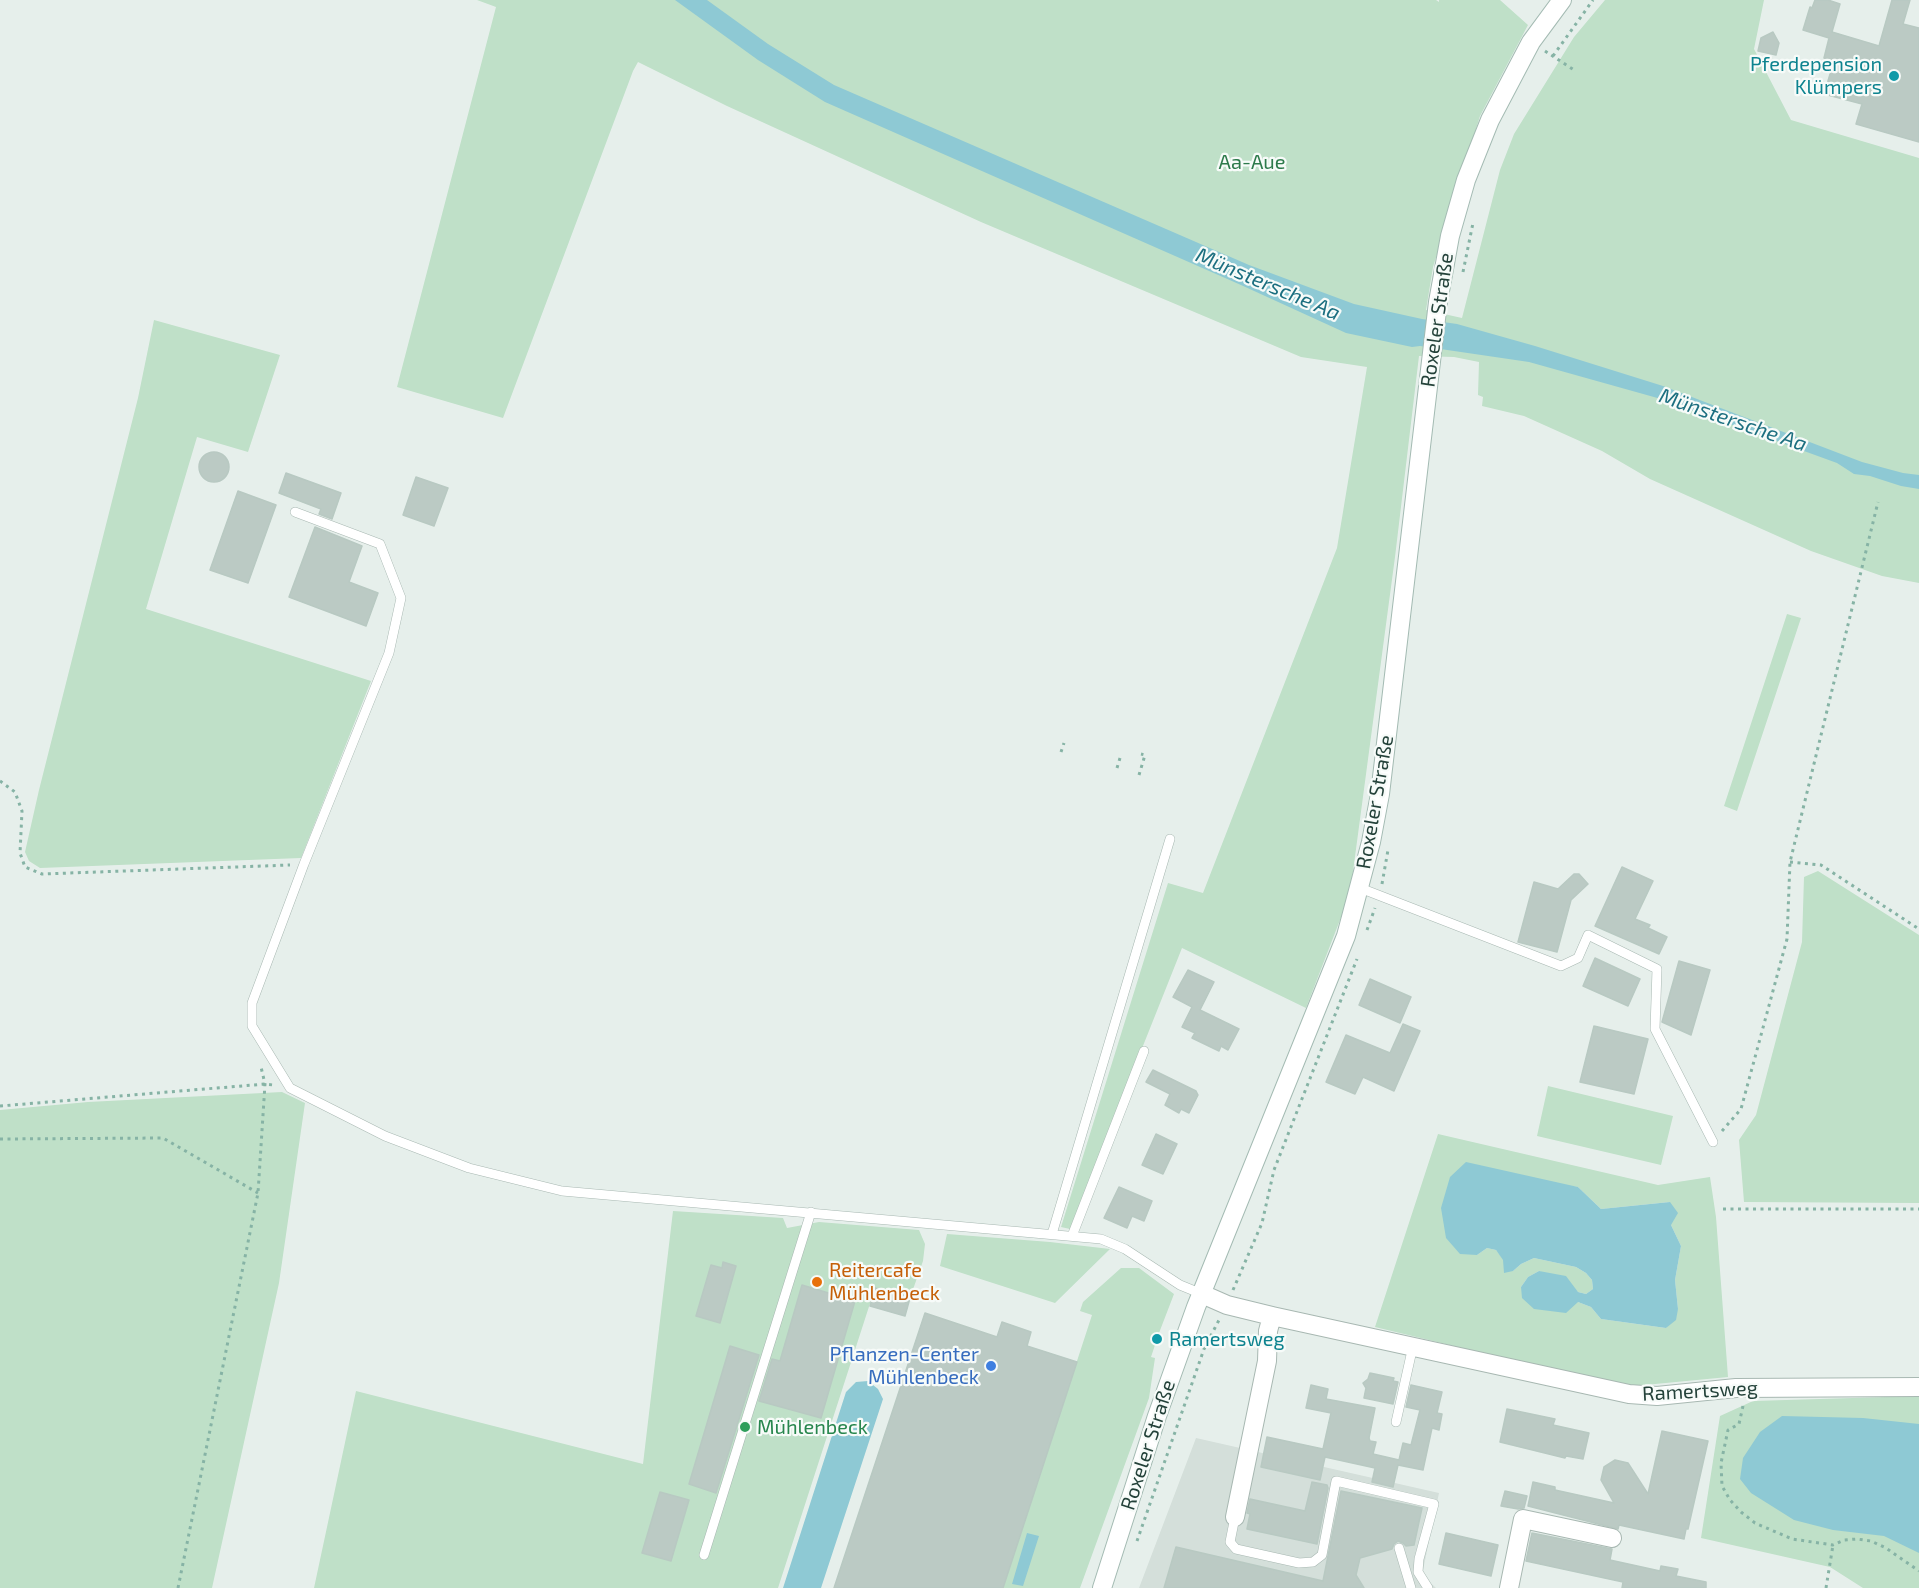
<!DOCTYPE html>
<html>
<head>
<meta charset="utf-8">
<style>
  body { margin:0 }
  canvas { display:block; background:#e6efeb }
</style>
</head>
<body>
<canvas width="1919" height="1588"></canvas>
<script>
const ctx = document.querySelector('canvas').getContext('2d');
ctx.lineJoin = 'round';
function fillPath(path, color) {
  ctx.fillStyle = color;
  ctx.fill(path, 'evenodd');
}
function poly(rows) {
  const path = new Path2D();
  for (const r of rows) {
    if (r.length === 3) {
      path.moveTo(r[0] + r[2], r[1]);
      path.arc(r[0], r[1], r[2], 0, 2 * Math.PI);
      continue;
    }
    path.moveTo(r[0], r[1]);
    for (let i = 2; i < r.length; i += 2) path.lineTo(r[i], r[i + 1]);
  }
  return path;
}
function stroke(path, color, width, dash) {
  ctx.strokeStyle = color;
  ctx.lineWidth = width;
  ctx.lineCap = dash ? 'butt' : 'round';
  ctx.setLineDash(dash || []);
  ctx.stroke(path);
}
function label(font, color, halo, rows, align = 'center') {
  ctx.font = font + ' "Exo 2",sans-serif';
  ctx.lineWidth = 4.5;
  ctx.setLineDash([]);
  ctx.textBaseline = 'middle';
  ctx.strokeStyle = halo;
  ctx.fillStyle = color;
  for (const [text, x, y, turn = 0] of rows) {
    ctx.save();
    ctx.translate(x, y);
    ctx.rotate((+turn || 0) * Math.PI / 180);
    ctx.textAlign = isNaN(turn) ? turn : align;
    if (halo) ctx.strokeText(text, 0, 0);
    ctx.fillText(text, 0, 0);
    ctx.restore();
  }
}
const built = poly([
  [1196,1438,1439,1493,1422,1575,1436,1588,1139,1588]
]);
const green = poly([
  [477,0,1436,0,1439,2,1439,0,1500,0,1528,25,1480,116,1433,267,1426,310,1462,318,1500,170,1514,134,1574,37,1605,0,1764,0,1754,49,1791,120,1919,158,1919,583,1882,576,1811,551,1650,479,1602,451,1524,416,1482,406,1483,397,1478,395,1479,362,1454,357,1419,356,1395,557,1350,894,1306,1008,1182,948,1070,1229,1061,1227,1168,883,1203,893,1337,548,1367,367,1301,357,981,222,727,106,638,62,633,71,503,418,397,387,496,7],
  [154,320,280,355,248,452,197,437,146,609,371,681,301,858,40,868,29,861,25,852,39,790,138,398],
  [1787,614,1801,618,1737,811,1724,806],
  [1818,871,1919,935,1919,1203,1744,1202,1739,1140,1756,1115,1802,942,1804,877],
  [1548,1086,1673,1116,1661,1165,1537,1136],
  [282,1092,305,1103,279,1283,212,1588,0,1588,0,1110,88,1102],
  [1438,1134,1658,1185,1710,1177,1716,1217,1728,1377,1624,1387,1375,1327],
  [1450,1177,1578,1187,1601,1209,1670,1202,1671,1225,1681,1246,1675,1280,1678,1309,1666,1328,1601,1319,1591,1307,1578,1302,1521,1287,1528,1277,1539,1271,1578,1292,1586,1294,1593,1289,1592,1280,1586,1273,1576,1267,1534,1258,1521,1264,1513,1271,1496,1250,1487,1248,1477,1255],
  [673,1211,783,1218,787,1228,819,1222,919,1230,925,1244,923,1261,910,1298,875,1288,778,1588,314,1588,356,1391,643,1464],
  [947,1234,1050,1242,1110,1249,1055,1303,940,1266],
  [1121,1268,1139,1268,1174,1294,1159,1333,1157,1332,1153,1343,1155,1345,1151,1357,1155,1358,1149,1398,1080,1588,1003,1588,1092,1315,1080,1311,1083,1302],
  [1919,1396,1919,1588,1863,1588,1830,1567,1701,1538,1720,1416,1753,1401]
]);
const water = poly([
  [675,0,707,0,768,44,834,85,1249,265,1354,304,1422,319,1457,324,1535,346,1663,386,1862,462,1903,473,1919,475,1919,489,1901,486,1870,476,1854,474,1837,463,1661,399,1529,362,1420,346,1412,347,1346,333,1241,285,825,102,758,60],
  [1466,1162,1578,1187,1601,1209,1670,1202,1678,1213,1671,1225,1681,1246,1675,1280,1678,1309,1676,1320,1666,1328,1601,1319,1591,1307,1578,1302,1566,1313,1534,1309,1522,1298,1521,1287,1528,1277,1539,1271,1566,1276,1578,1292,1586,1294,1593,1289,1592,1280,1586,1273,1576,1267,1534,1258,1521,1264,1513,1271,1504,1273,1503,1260,1496,1250,1487,1248,1477,1255,1460,1254,1446,1238,1441,1208,1450,1177],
  [868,1381,878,1389,883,1399,821,1588,783,1588,846,1392,856,1382],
  [1782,1416,1863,1418,1919,1424,1919,1553,1884,1536,1833,1530,1794,1520,1751,1493,1740,1479,1743,1458,1760,1432],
  [1027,1533,1039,1536,1023,1586,1012,1584]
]);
const building = poly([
  [1815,0,1828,0,1840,4,1832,32,1879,46,1892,0,1910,0,1903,24,1919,28,1919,142,1856,124,1862,104,1824,94,1834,61,1824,58,1829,38,1803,30,1810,7,1812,8,1815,0],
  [1773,32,1779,43,1776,55,1758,51,1761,38,1773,32],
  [214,467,15],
  [286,473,341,493,332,519,319,514,321,509,279,493,286,473],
  [416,477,448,488,434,526,403,515,416,477],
  [238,491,276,505,248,583,210,570,238,491],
  [315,527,362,546,349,582,378,593,366,626,289,597,315,527],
  [1622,867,1653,881,1635,919,1650,925,1648,928,1667,937,1659,954,1595,926,1622,867],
  [1574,874,1579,874,1588,884,1571,900,1557,952,1518,942,1534,882,1558,889,1574,874],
  [1595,958,1640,979,1628,1006,1583,986,1595,958],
  [1679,961,1710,970,1691,1035,1662,1022,1679,961],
  [1188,970,1214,982,1200,1010,1239,1029,1228,1050,1221,1046,1219,1051,1192,1038,1195,1033,1182,1027,1192,1007,1173,997,1188,970],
  [1370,979,1411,997,1400,1023,1359,1005,1370,979],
  [1403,1024,1420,1031,1394,1091,1363,1077,1355,1094,1326,1082,1346,1035,1390,1053,1403,1024],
  [1594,1026,1648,1039,1634,1094,1580,1082,1594,1026],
  [1153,1070,1196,1091,1198,1095,1189,1113,1181,1109,1179,1113,1165,1105,1170,1094,1146,1082,1153,1070],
  [1156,1134,1177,1144,1163,1174,1142,1165,1156,1134],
  [1119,1187,1152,1201,1144,1221,1132,1216,1127,1228,1104,1218,1119,1187],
  [723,1262,736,1266,720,1323,696,1316,711,1265,722,1268,723,1262],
  [802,1285,855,1301,821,1418,759,1401,772,1359,780,1361,802,1285],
  [875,1288,910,1298,905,1316,870,1306,875,1288],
  [925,1313,997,1337,1002,1322,1031,1332,1027,1346,1077,1362,1003,1588,834,1588,925,1313],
  [730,1346,759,1355,716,1493,689,1484,730,1346],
  [1370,1373,1394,1378,1393,1381,1398,1382,1393,1404,1364,1398,1366,1388,1363,1383,1368,1379,1370,1373],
  [1311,1385,1328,1389,1326,1399,1375,1408,1369,1438,1370,1441,1376,1442,1373,1454,1399,1460,1403,1443,1411,1445,1420,1410,1406,1407,1411,1385,1442,1392,1437,1413,1442,1414,1439,1430,1432,1428,1423,1470,1398,1465,1393,1487,1372,1482,1375,1468,1325,1457,1320,1480,1261,1467,1267,1437,1323,1449,1331,1413,1306,1408,1311,1385],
  [1507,1409,1555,1419,1553,1425,1589,1433,1583,1459,1566,1456,1565,1458,1500,1442,1507,1409],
  [1662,1431,1708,1441,1688,1529,1686,1529,1684,1539,1619,1525,1618,1529,1528,1506,1533,1482,1555,1487,1555,1490,1614,1503,1601,1480,1604,1467,1615,1460,1628,1463,1648,1494,1662,1431],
  [1312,1482,1327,1485,1328,1488,1317,1544,1247,1529,1250,1514,1247,1513,1250,1499,1305,1511,1312,1482],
  [1341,1491,1422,1508,1414,1545,1406,1546,1403,1543,1398,1541,1394,1544,1392,1549,1360,1558,1356,1575,1364,1588,1164,1588,1176,1547,1323,1581,1341,1491],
  [1505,1491,1527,1496,1524,1508,1518,1509,1501,1506,1505,1491],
  [660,1492,689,1500,671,1561,642,1553,660,1492],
  [1446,1533,1498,1545,1491,1576,1439,1564,1446,1533],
  [1532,1533,1612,1549,1610,1560,1660,1571,1661,1566,1678,1569,1676,1576,1706,1582,1706,1588,1622,1588,1623,1582,1526,1561,1532,1533]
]);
const path = poly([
  [1545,51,1574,70],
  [1553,56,1593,0],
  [1463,272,1473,223],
  [1061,752,1064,743],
  [1117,768,1120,758],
  [1139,775,1145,755,1141,754],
  [0,781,15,792,22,811,20,853,25,867,42,874,290,865],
  [1790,862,1821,865,1919,929],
  [1382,884,1388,850],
  [1367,930,1375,908],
  [0,1106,265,1084,273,1085],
  [1722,1131,1741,1109,1787,939,1790,862,1878,502],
  [0,1139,163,1138,258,1193],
  [1723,1209,1919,1209],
  [1233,1290,1262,1223,1274,1170,1357,959],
  [1743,1406,1739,1424,1728,1430,1721,1463,1722,1486,1730,1500,1741,1512,1755,1523,1792,1539,1833,1545,1844,1540,1857,1539,1871,1541,1886,1548,1919,1571],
  [1137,1541,1204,1349,1219,1320],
  [178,1588,258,1193,265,1084,261,1067],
  [1826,1588,1833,1545]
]);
const lane = poly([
  [295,512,380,544,401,598,389,653,304,864,252,1003,252,1026,290,1088,385,1136,469,1168,562,1191,1101,1239,1125,1249,1180,1285,1202,1294],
  [1360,888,1561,966,1578,958,1588,935,1657,969,1655,1029,1713,1142],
  [1052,1234,1170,839],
  [1072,1236,1144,1051],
  [1396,1422,1413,1346],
  [1235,1517,1230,1542,1236,1549,1299,1563,1313,1562,1322,1555,1336,1481,1434,1504,1419,1559,1418,1572,1428,1588],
  [1399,1548,1411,1588],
  [704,1555,811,1212]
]);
const street = poly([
  [1202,1294,1227,1305,1272,1316,1629,1394,1657,1396,1736,1388,1919,1387],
  [1235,1517,1267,1361,1268,1331,1272,1316],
  [1509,1588,1523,1519,1612,1538]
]);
const secondary = poly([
  [1102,1588,1157,1416,1196,1307,1346,936,1371,842,1380,794,1438,302,1450,236,1466,180,1490,120,1531,42,1562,0]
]);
const markers = [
  [1894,76,6,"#0f9aa8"],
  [817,1282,6,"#e8710a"],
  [1157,1339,6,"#0f9aa8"],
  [991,1366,6,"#3f7fe0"],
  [745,1427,6,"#2e9e5b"]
];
const cultureNames = [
  ["Pferdepension",1882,64],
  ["Klümpers",1882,87],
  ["Ramertsweg",1169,1339,"left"]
];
const parkNames = [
  ["Aa-Aue",1252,162]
];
const streetNames = [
  ["Roxeler Straße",1437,320,-82],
  ["Roxeler Straße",1375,802,-80],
  ["Ramertsweg",1700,1391,-3],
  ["Roxeler Straße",1148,1445,-72]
];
const foodNames = [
  ["Reitercafe",829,1270],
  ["Mühlenbeck",829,1293]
];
const shopNames = [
  ["Pflanzen-Center",979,1354],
  ["Mühlenbeck",979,1377]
];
const leisureNames = [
  ["Mühlenbeck",757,1427]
];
const waterNames = [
  ["Münstersche Aa",1268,284,23],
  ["Münstersche Aa",1733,420,19]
];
fillPath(built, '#d4dfda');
fillPath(green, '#bfe0c8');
fillPath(water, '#8ec9d4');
fillPath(building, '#bbcac4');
stroke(building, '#b8c9c2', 1.5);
stroke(lane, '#a8b8b2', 10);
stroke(street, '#a8b8b2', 20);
stroke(secondary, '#a4bbb3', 20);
stroke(path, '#86b3a5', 3, [3, 4.5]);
stroke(lane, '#fff', 9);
stroke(street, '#fff', 18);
stroke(secondary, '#fff', 18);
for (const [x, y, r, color] of markers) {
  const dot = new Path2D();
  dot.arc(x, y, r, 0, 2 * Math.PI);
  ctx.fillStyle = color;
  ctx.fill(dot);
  stroke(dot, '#f7fbf9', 2);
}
label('20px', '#0d838f', '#f7fbf9', cultureNames, 'right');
label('20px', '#2d7a4b', '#f7fbf9', parkNames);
label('20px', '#24423a', '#f7fbf9', streetNames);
label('20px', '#c56008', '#f7fbf9', foodNames, 'left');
label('20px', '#366cbe', '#f7fbf9', shopNames, 'right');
label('20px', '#27864d', '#f7fbf9', leisureNames, 'left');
label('italic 21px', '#1c6f80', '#f7fbf9', waterNames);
</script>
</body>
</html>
